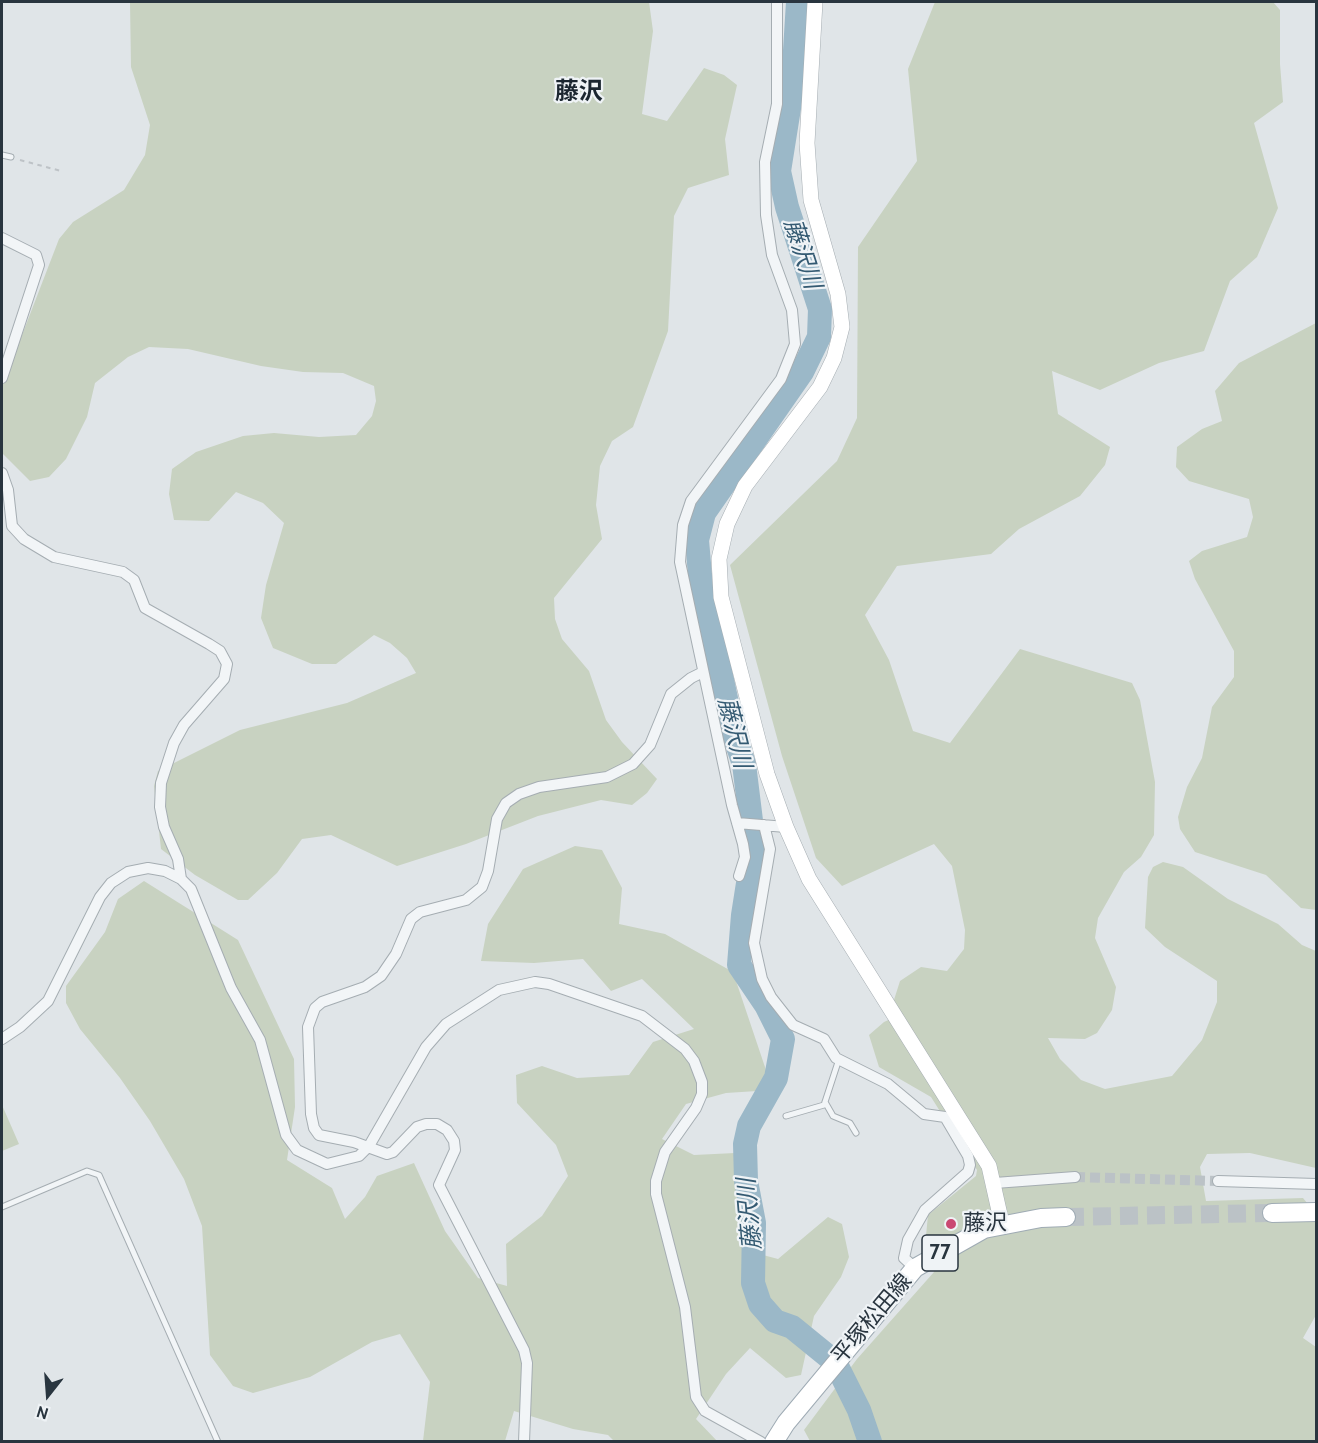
<!DOCTYPE html>
<html>
<head>
<meta charset="utf-8">
<style>
  body { margin:0 }
  #map { position:relative; width:1318px; height:1443px; overflow:hidden; background:#e0e5e8; font-family:Cabin,sans-serif }
  canvas { display:block }
  .frame { position:absolute; inset:0; border:3px solid #29353f; pointer-events:none }
  .north { position:absolute; left:18px; top:1365px; width:60px; height:60px; -webkit-text-stroke:4px #eff3f6; paint-order:stroke; rotate:197deg; font-size:16px; font-weight:700; line-height:24px; text-align:center; color:#29353f }
  .north::after { content:''; display:block; margin:auto; width:21px; height:27px; background:#29353f; clip-path:polygon(50% 0,100% 100%,50% 72%,0 100%) }
</style>
</head>
<body>
<div id="map">
<canvas width="1318" height="1443"></canvas>
<div class="frame"></div>
<div class="north">N</div>
</div>
<script>
const ctx = document.querySelector('canvas').getContext('2d');
ctx.lineJoin = 'round';
function fillPath(path, color) {
  ctx.fillStyle = color;
  ctx.fill(path, 'evenodd');
}
function poly(rows) {
  const path = new Path2D();
  for (const r of rows) {
    path.moveTo(r[0], r[1]);
    for (let i = 2; i < r.length; i += 2) path.lineTo(r[i], r[i + 1]);
  }
  return path;
}
function stroke(path, color, width, dash) {
  ctx.strokeStyle = color;
  ctx.lineWidth = width;
  ctx.lineCap = dash ? 'butt' : 'round';
  ctx.setLineDash(dash || []);
  ctx.stroke(path);
}
function label(font, color, halo, rows, align = 'center') {
  ctx.font = font + ' Cabin,"Noto Sans JP",sans-serif';
  ctx.lineWidth = 4.5;
  ctx.setLineDash([]);
  ctx.textBaseline = 'middle';
  ctx.strokeStyle = halo;
  ctx.fillStyle = color;
  for (const [text, x, y, turn = 0] of rows) {
    ctx.save();
    ctx.translate(x, y);
    ctx.rotate((+turn || 0) * Math.PI / 180);
    ctx.textAlign = isNaN(turn) ? turn : align;
    if (halo) ctx.strokeText(text, 0, 0);
    ctx.fillText(text, 0, 0);
    ctx.restore();
  }
}
const green = poly([
  [130,2,649,2,653,31,642,114,667,121,704,68,724,75,737,85,725,139,729,175,688,188,674,216,668,331,633,427,612,441,600,466,596,505,602,539,554,598,555,619,562,639,589,671,606,720,622,742,657,779,647,793,632,805,601,800,538,816,466,844,397,866,331,835,302,839,277,873,248,900,238,900,195,875,161,849,154,786,158,771,240,730,347,703,416,673,407,658,390,643,374,635,336,664,312,664,273,648,261,618,266,585,284,523,263,503,236,492,209,521,174,520,169,494,172,469,196,452,243,436,274,433,319,437,356,435,372,416,376,401,374,386,343,373,303,372,261,366,188,349,149,347,128,357,95,383,87,417,66,459,49,477,30,481,2,453,2,387,59,239,73,222,124,190,145,155,150,125,131,67],
  [935,2,1273,2,1280,10,1280,64,1283,102,1254,123,1278,208,1257,257,1230,281,1204,351,1159,363,1100,390,1052,371,1058,414,1110,447,1105,465,1080,496,1019,529,991,554,897,566,865,615,889,660,913,731,950,743,1020,649,1132,683,1140,700,1155,782,1154,835,1141,857,1124,872,1098,918,1095,938,1116,987,1112,1010,1097,1033,1085,1039,1048,1038,1060,1059,1081,1080,1105,1089,1172,1076,1202,1040,1217,1002,1217,981,1165,947,1145,928,1148,877,1153,867,1163,862,1183,867,1228,899,1278,924,1302,945,1316,951,1316,1168,1250,1153,1207,1154,1200,1167,1206,1201,1303,1198,1316,1214,1316,1315,1303,1338,1316,1347,1316,1441,810,1441,804,1430,857,1359,934,1272,941,1255,926,1236,928,1215,976,1176,977,1170,931,1097,879,1067,869,1035,884,1022,895,1017,893,1003,900,981,921,967,947,971,964,949,965,930,952,866,934,844,842,886,816,858,782,756,730,565,837,461,857,418,858,247,917,161,908,69],
  [1316,323,1316,910,1301,908,1266,875,1195,852,1180,829,1178,817,1187,787,1202,758,1212,707,1234,677,1234,651,1195,579,1189,561,1202,551,1247,537,1253,517,1249,499,1189,481,1176,467,1177,447,1202,429,1222,421,1215,391,1239,363],
  [575,846,602,850,622,888,619,924,665,934,733,972,768,1076,757,1091,726,1093,686,1104,662,1139,694,1155,735,1153,763,1255,778,1259,828,1217,842,1224,849,1257,841,1277,814,1316,801,1375,786,1378,750,1348,726,1374,696,1419,718,1442,614,1441,608,1435,573,1429,514,1411,505,1441,423,1441,430,1382,400,1334,372,1342,310,1377,253,1393,233,1386,210,1355,202,1226,184,1179,150,1121,120,1078,80,1029,66,1003,66,986,105,932,118,899,144,881,238,940,294,1059,295,1107,287,1160,332,1188,345,1219,365,1197,377,1176,414,1163,445,1231,478,1278,507,1286,506,1244,542,1216,568,1176,556,1145,517,1103,516,1075,542,1066,577,1078,629,1075,653,1042,694,1029,642,979,611,991,583,959,534,963,481,961,488,924,523,869],
  [2,1105,19,1144,2,1151]
]);
const river = poly([
  [798,2,793,83,779,171,787,207,820,309,819,337,802,372,704,513,697,540,700,575,733,732,744,764,754,845,743,915,739,965,766,1005,783,1039,776,1078,749,1126,745,1144,746,1181,754,1223,753,1283,760,1304,775,1321,792,1327,835,1362,859,1410,870,1442]
]);
const streetTunnel = poly([
  [1075,1177,1218,1181]
]);
const primaryTunnel = poly([
  [1066,1217,1272,1213]
]);
const path = poly([
  [20,160,61,171]
]);
const lane = poly([
  [2,155,11,157],
  [825,1102,833,1116,850,1123,856,1133],
  [786,1116,824,1105,839,1059],
  [2,1207,87,1171,99,1175,218,1442]
]);
const street = poly([
  [2,238,36,255,39,265,2,378],
  [2,473,8,490,12,526,24,539,54,557,123,572,134,580,145,608,209,644,220,651,227,664,224,679,184,725,174,743,161,783,160,807,164,827,178,859,181,879],
  [737,823,786,827],
  [764,825,770,849,754,943,762,979,771,997,793,1025,824,1039,836,1058,888,1084,924,1114,945,1117,968,1156,970,1165,968,1172,925,1210,908,1240,904,1258,915,1268],
  [739,876,745,857,743,844,732,805,680,562,683,525,691,501,781,379,795,344,792,310,772,255,766,215,765,162,777,104,777,2],
  [2,1039,20,1027,48,1001,100,897,111,883,128,872,148,868,165,871,181,879,191,889,231,988,260,1040,286,1135,297,1150,327,1164,359,1156,369,1146,426,1047,446,1024,499,990,535,982,549,984,642,1016,685,1049,694,1061,702,1082,702,1094,696,1108,665,1152,656,1181,656,1194,685,1307,696,1397,705,1411,761,1442],
  [1218,1181,1316,1184],
  [995,1183,1075,1177],
  [524,1442,527,1363,524,1350,439,1185,455,1150,454,1141,447,1130,437,1124,426,1124,417,1127,393,1152,387,1154,354,1142,319,1135,314,1128,311,1114,308,1027,315,1008,322,1002,365,987,381,976,396,954,411,919,420,912,466,900,482,887,488,871,497,819,506,803,519,794,539,787,607,777,633,764,650,745,671,694,691,678,703,672]
]);
const secondary = poly([
  [815,2,807,143,811,200,838,294,842,327,834,358,820,387,745,486,727,524,719,559,721,597,767,774,786,827,809,879,989,1166,1002,1224]
]);
const primary = poly([
  [1272,1213,1316,1212],
  [774,1442,786,1423,915,1268,984,1229,1041,1218,1066,1217]
]);
const markers = [
  [951,1224,6,"#ca4872"]
];
const shields = [
  [940,1253,36]
];
const shieldNames = [
  ["77",940,1253]
];
const poiNames = [
  ["藤沢",963,1224]
];
const streetNames = [
  ["平塚松田線",872,1319,-50]
];
const neighbourhoodNames = [
  ["藤沢",579,92]
];
const waterNames = [
  ["藤沢川",802,254,72],
  ["藤沢川",734,733,76],
  ["藤沢川",750,1214,-95]
];
fillPath(green, '#c8d2c1');
stroke(river, '#9bb8c8', 24);
stroke(streetTunnel, '#bbc2c6', 10, [10, 5]);
stroke(primaryTunnel, '#bbc2c6', 18, [18, 9]);
stroke(lane, '#a5adb2', 7);
stroke(street, '#a5adb2', 12);
stroke(secondary, '#a5adb2', 16);
stroke(primary, '#9fabb4', 20);
stroke(path, '#bec3c7', 2, [4.5, 4.5]);
stroke(lane, '#f2f5f7', 5);
stroke(street, '#f2f5f7', 10);
stroke(secondary, '#fff', 15);
stroke(primary, '#fff', 18);
for (const [x, y, r, color] of markers) {
  const dot = new Path2D();
  dot.arc(x, y, r, 0, 2 * Math.PI);
  ctx.fillStyle = color;
  ctx.fill(dot);
  stroke(dot, '#eff3f6', 2);
}
for (const [x, y, w] of shields) {
  const box = new Path2D();
  box.roundRect(x - w / 2, y - 18, w, 36, 4.5);
  ctx.fillStyle = '#eff3f6';
  ctx.fill(box);
  stroke(box, '#29353f', 1.5);
}
label('bold 21px', '#29353f', null, shieldNames);
label('22px', '#29353f', '#eff3f6', poiNames, 'left');
label('22px', '#29353f', '#eff3f6', streetNames);
label('bold 24px', '#1b2630', '#eff3f6', neighbourhoodNames);
label('italic 24px', '#345a72', '#eff3f6', waterNames);
</script>
</body>
</html>
